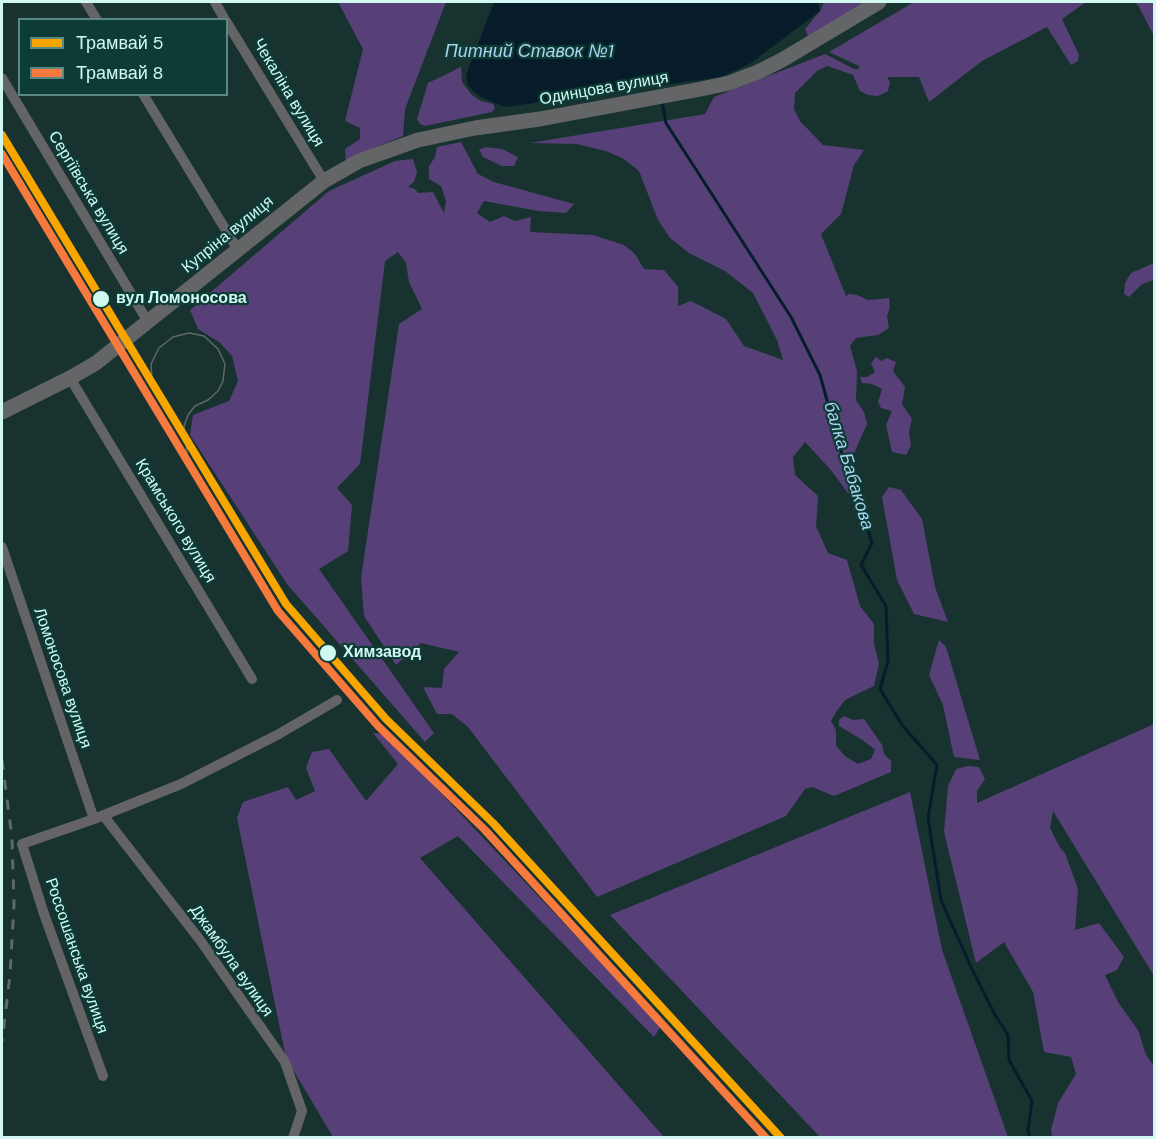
<!DOCTYPE html>
<html>
<head>
<meta charset="utf-8">
<style>
  body { margin:0 }
  #map { position:relative; width:1156px; height:1139px; overflow:hidden; background:#18322f; font-family:"DM Sans",sans-serif }
  canvas { display:block }
  .frame { position:absolute; inset:0; border:3px solid #d1f9f2; pointer-events:none }
  .legend { position:absolute; left:18px; top:18px; width:210px; height:78px; box-sizing:border-box; background:#0d3c37; border:2px solid #5b8882; margin:0; padding:8px 10px; list-style:none; font-size:18px; color:#d1f9f2 }
  .legend li { display:flex; align-items:center; gap:12px; height:30px }
  .legend b { width:30px; border:2px solid #5b8882 }
</style>
</head>
<body>
<div id="map">
<canvas width="1156" height="1139"></canvas>
<div class="frame"></div>
<ul class="legend">
<li><b style="height:8px;background:#f7a600"></b>Трамвай 5</li>
<li><b style="height:8px;background:#f6793e"></b>Трамвай 8</li>
</ul>
</div>
<script>
const ctx = document.querySelector('canvas').getContext('2d');
ctx.lineJoin = 'round';
function fillPath(path, color) {
  ctx.fillStyle = color;
  ctx.fill(path, 'evenodd');
}
function poly(rows) {
  const path = new Path2D();
  for (const r of rows) {
    path.moveTo(r[0], r[1]);
    for (let i = 2; i < r.length; i += 2) path.lineTo(r[i], r[i + 1]);
  }
  return path;
}
function stroke(path, color, width, dash) {
  ctx.strokeStyle = color;
  ctx.lineWidth = width;
  ctx.lineCap = dash ? 'butt' : 'round';
  ctx.setLineDash(dash || []);
  ctx.stroke(path);
}
function label(font, color, halo, rows, align = 'center') {
  ctx.font = font + ' "DM Sans",sans-serif';
  ctx.lineWidth = 4.5;
  ctx.setLineDash([]);
  ctx.textBaseline = 'middle';
  ctx.strokeStyle = halo;
  ctx.fillStyle = color;
  for (const [text, x, y, turn = 0] of rows) {
    ctx.save();
    ctx.translate(x, y);
    ctx.rotate((+turn || 0) * Math.PI / 180);
    ctx.textAlign = isNaN(turn) ? turn : align;
    if (halo) ctx.strokeText(text, 0, 0);
    ctx.fillText(text, 0, 0);
    ctx.restore();
  }
}
const green = poly([
  [338,2,446,2,405,109,403,136,374,148,346,162,345,149,360,139,360,128,345,121,363,49],
  [824,2,871,2,809,39,805,29,820,11],
  [914,2,1086,2,1062,19,1079,55,1078,61,1071,65,1047,27,982,61,929,102,919,77,887,77,890,82,888,91,878,96,868,95,860,91,853,75,827,66,817,71,795,93,794,109,800,121,823,145,864,150,854,165,841,214,821,234,846,296,849,294,857,295,868,300,889,298,890,307,887,316,889,328,878,335,856,338,850,346,857,371,856,400,864,412,867,424,852,458,850,469,857,493,848,493,830,469,805,442,793,457,795,475,818,496,816,526,828,553,847,560,860,606,874,624,874,644,879,664,874,686,845,700,836,712,831,721,836,730,836,746,845,756,858,764,871,759,875,750,864,741,839,726,839,720,844,716,853,720,864,719,882,745,884,754,891,761,891,772,834,796,812,787,805,789,786,816,597,897,468,727,452,714,437,714,423,687,442,688,444,669,459,652,421,643,396,665,364,616,361,578,399,324,422,309,409,282,406,263,398,252,385,261,360,464,337,488,352,505,348,551,319,569,434,733,425,742,287,584,190,435,193,415,229,401,238,381,232,356,219,342,198,329,190,310,329,191,395,161,413,159,417,172,414,182,408,187,415,189,418,193,433,192,444,213,446,201,441,186,429,179,429,166,435,157,437,147,461,142,478,174,494,182,574,204,566,213,538,211,484,201,477,213,490,222,504,216,515,221,531,217,530,232,593,235,624,245,635,254,644,269,664,270,678,287,678,306,691,301,726,319,744,346,783,360,777,340,753,293,725,271,689,253,670,238,658,220,639,171,624,159,606,151,576,144,530,143,705,114,714,97,825,54,854,69,859,69,859,66,829,52],
  [1135,2,1154,2,1154,36,1139,7],
  [461,67,462,82,472,95,481,101,493,104,495,108,492,112,425,126,420,124,417,119,428,83],
  [486,147,502,149,518,157,514,166,502,166,483,157,479,150],
  [1154,263,1154,280,1142,284,1129,297,1124,294,1125,283,1131,273],
  [876,357,881,361,887,358,896,362,893,371,905,387,902,404,912,419,909,432,911,446,906,455,892,452,886,425,892,411,881,408,878,402,882,389,872,384,862,383,860,377,867,377,875,372,871,363],
  [889,487,901,490,922,519,935,587,948,622,914,614,897,580,882,497],
  [939,640,946,647,980,760,954,757,943,705,929,675],
  [1154,724,1154,976,1053,811,1050,828,1059,846,1065,853,1078,889,1075,930,1099,923,1124,957,1117,970,1105,975,1118,1002,1138,1030,1146,1055,1154,1066,1154,1137,1052,1137,1051,1130,1058,1103,1076,1074,1071,1057,1044,1052,1033,992,1004,942,976,963,944,832,948,786,956,769,968,766,979,767,985,779,977,791,977,803],
  [373,733,385,734,661,1026,654,1037,458,836,420,858,664,1137,333,1137,286,1058,237,818,243,802,288,787,296,800,315,791,306,768,312,752,329,749,366,801,398,764],
  [910,792,942,950,1008,1137,820,1137,610,915]
]);
const water = poly([
  [494,2,818,2,820,11,751,63,721,77,505,107,481,97,473,91,468,85,466,75]
]);
const stream = poly([
  [662,102,666,123,791,317,820,375,843,458,862,509,872,543,861,565,886,606,888,661,880,689,902,725,937,765,928,818,941,900,971,967,995,1015,1008,1035,1009,1060,1032,1101,1028,1130,1030,1138]
]);
const minor = poly([
  [86,2,97,20],
  [215,2,225,20],
  [226,21,324,181],
  [2,78,148,322],
  [143,94,238,250],
  [70,378,252,679],
  [2,547,94,819],
  [103,815,200,940,285,1062,302,1111,293,1138],
  [103,1076,44,914,22,844,94,819,181,784,279,734,337,700]
]);
const secondary = poly([
  [2,412,70,378,96,363,324,181,359,161,418,140,475,128,540,119,701,89,729,83,758,72,782,60,879,2]
]);
const tram = poly([
  [152,382,151,364,159,348,173,337,189,333,204,336,218,349,225,364,223,381,218,391,208,400,195,406,188,415,184,426,187,453]
]);
const rail = poly([
  [2,760,12,838,14,905,10,975,2,1042]
]);
const tram1 = poly([
  [2,135,286,604,386,719,493,823,781,1138]
]);
const tram2 = poly([
  [2,154,278,611,378,726,485,830,766,1138]
]);
const markers = [
  [101,299,9,"#d1f9f2"],
  [328,653,9,"#d1f9f2"]
];
const streetNames = [
  ["Одинцова вулиця",604,89,-10],
  ["Чекаліна вулиця",288,93,59],
  ["Сергіївська вулиця",88,193,59],
  ["Купріна вулиця",228,235,-39],
  ["Крамського вулиця",175,521,59],
  ["Ломоносова вулиця",62,678,71],
  ["Россошанська вулиця",76,956,71],
  ["Джамбула вулиця",231,961,55]
];
const stopNames = [
  ["вул Ломоносова",116,299],
  ["Химзавод",343,653]
];
const waterNames = [
  ["Питний Ставок №1",529,52],
  ["балка Бабакова",848,466,73]
];
fillPath(green, '#574077');
fillPath(water, '#061c2b');
stroke(stream, '#061c2b', 3);
stroke(minor, '#646365', 10);
stroke(secondary, '#636566', 15);
stroke(tram, '#5e6968', 1.5);
stroke(rail, '#5e6968', 3, [10, 10]);
stroke(tram1, '#f7a600', 8);
stroke(tram2, '#f6793e', 8);
for (const [x, y, r, color] of markers) {
  const dot = new Path2D();
  dot.arc(x, y, r, 0, 2 * Math.PI);
  ctx.fillStyle = color;
  ctx.fill(dot);
  stroke(dot, '#0d3c37', 2);
}
label('16px', '#d1f9f2', '#0d3c37', streetNames);
label('bold 16px', '#d1f9f2', '#0d3c37', stopNames, 'left');
label('italic 18px', '#aed1ef', '#0d3c37', waterNames);
</script>
</body>
</html>
